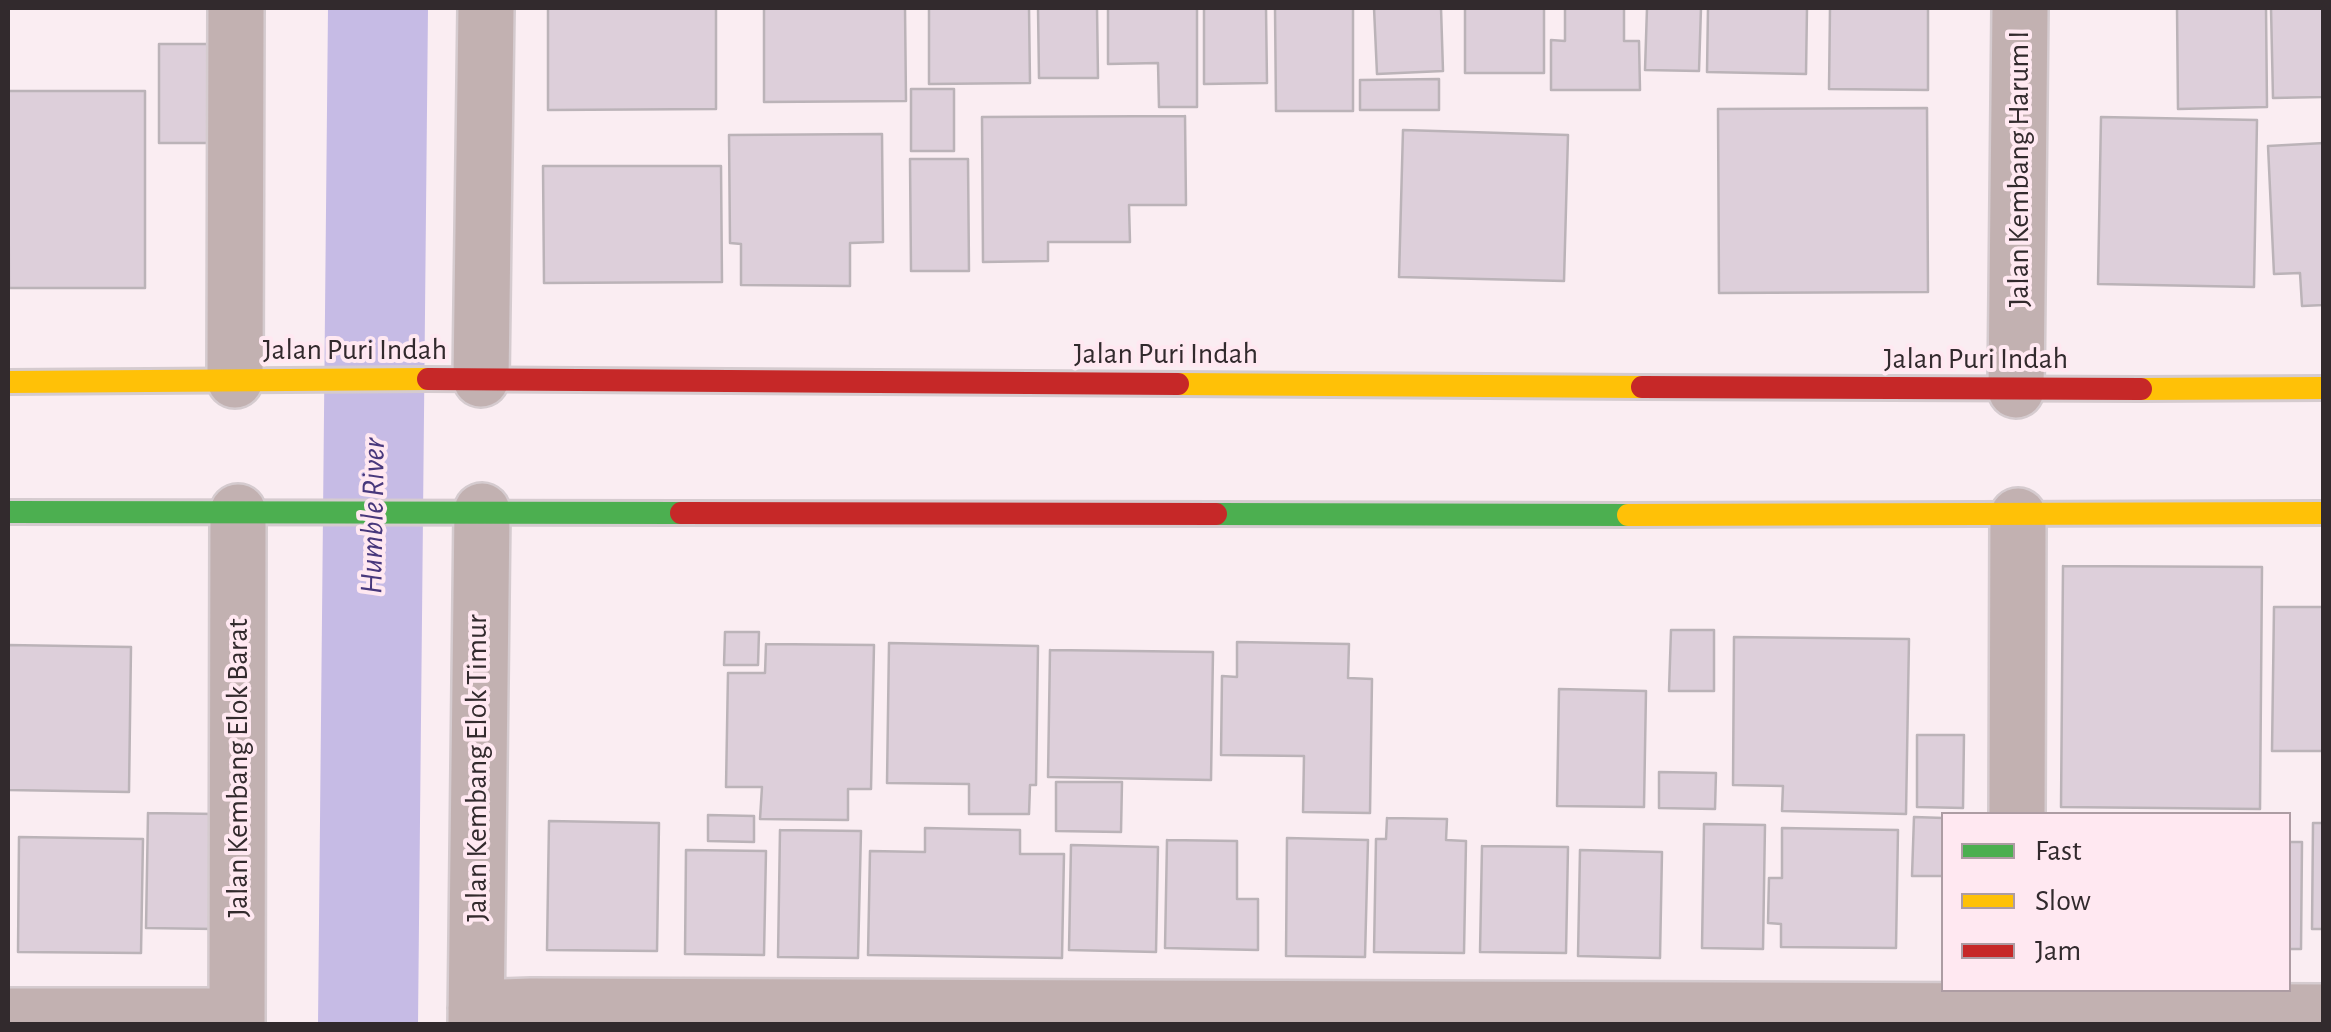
<!DOCTYPE html>
<html>
<head>
<meta charset="utf-8">
<style>
  body { margin:0 }
  #map { position:relative; width:2331px; height:1032px; overflow:hidden; background:#faedf2; font-family:"Alegreya Sans",sans-serif }
  canvas { display:block }
  .frame { position:absolute; inset:0; border:10px solid #322a2d; pointer-events:none }
  .legend { position:absolute; left:1941px; top:812px; width:350px; height:180px; box-sizing:border-box; background:#ffe8f1; border:2px solid #ad9ca3; margin:0; padding:12px 18px; list-style:none; font-size:30px; color:#322a2d }
  .legend li { display:flex; align-items:center; gap:20px; height:50px }
  .legend b { width:50px; border:2px solid #ad9ca3 }
</style>
</head>
<body>
<div id="map">
<canvas width="2331" height="1032"></canvas>
<div class="frame"></div>
<ul class="legend">
<li><b style="height:12px;background:#4caf50"></b>Fast</li>
<li><b style="height:12px;background:#ffc107"></b>Slow</li>
<li><b style="height:12px;background:#c62828"></b>Jam</li>
</ul>
</div>
<script>
const ctx = document.querySelector('canvas').getContext('2d');
ctx.lineJoin = 'round';
function poly(rows) {
  const path = new Path2D();
  for (const r of rows) {
    path.moveTo(r[0], r[1]);
    for (let i = 2; i < r.length; i += 2) path.lineTo(r[i], r[i + 1]);
  }
  return path;
}
function stroke(path, color, width, dash) {
  ctx.strokeStyle = color;
  ctx.lineWidth = width;
  ctx.lineCap = dash ? 'butt' : 'round';
  ctx.setLineDash(dash || []);
  ctx.stroke(path);
}
function fillPath(path, color) {
  ctx.fillStyle = color;
  ctx.fill(path, 'evenodd');
}
function label(font, color, halo, rows, align = 'center') {
  ctx.font = font + ' "Alegreya Sans",sans-serif';
  ctx.lineWidth = 8;
  ctx.setLineDash([]);
  ctx.textBaseline = 'middle';
  ctx.strokeStyle = halo;
  ctx.fillStyle = color;
  for (const [text, x, y, turn = 0] of rows) {
    ctx.save();
    ctx.translate(x, y);
    ctx.rotate((+turn || 0) * Math.PI / 180);
    ctx.textAlign = isNaN(turn) ? turn : align;
    if (halo) ctx.strokeText(text, 0, 0);
    ctx.fillText(text, 0, 0);
    ctx.restore();
  }
}
const river = poly([
  [368,1024,378,8]
]);
const building = poly([
  [548,8,716,8,716,109,548,110,548,8],
  [764,8,905,8,906,101,764,102,764,8],
  [929,8,1029,8,1030,83,929,84,929,8],
  [1038,8,1097,8,1098,78,1039,78,1038,8],
  [1108,8,1197,8,1197,107,1159,107,1158,63,1108,64,1108,8],
  [1204,8,1266,8,1267,83,1204,84,1204,8],
  [1275,8,1353,8,1353,111,1276,111,1275,8],
  [1374,8,1441,8,1443,71,1377,74,1374,8],
  [1465,8,1544,8,1544,73,1465,73,1465,8],
  [1565,8,1624,8,1624,41,1639,41,1640,90,1551,90,1551,40,1565,41,1565,8],
  [1647,8,1701,8,1699,71,1645,70,1647,8],
  [1708,8,1807,8,1806,74,1707,72,1708,8],
  [1830,8,1928,8,1928,90,1829,89,1830,8],
  [2177,8,2266,8,2267,107,2178,109,2177,8],
  [2271,8,2324,8,2324,97,2273,98,2271,8],
  [159,44,225,44,225,143,159,143,159,44],
  [1439,79,1439,110,1360,110,1360,80,1439,79],
  [911,89,954,89,954,151,911,151,911,89],
  [8,91,145,91,145,288,9,288,8,91],
  [1927,108,1928,292,1719,293,1718,109,1927,108],
  [1185,116,1186,205,1129,205,1130,242,1048,242,1048,261,983,262,982,117,1185,116],
  [2101,117,2257,120,2254,287,2098,284,2101,117],
  [1403,130,1568,135,1564,281,1399,277,1403,130],
  [882,134,883,242,850,243,850,286,741,285,741,244,730,243,729,135,882,134],
  [2324,143,2324,305,2302,306,2300,273,2274,274,2268,146,2324,143],
  [910,159,968,159,969,271,911,271,910,159],
  [543,166,721,166,722,282,544,283,543,166],
  [2063,566,2262,567,2260,809,2061,807,2063,566],
  [2274,607,2324,607,2324,751,2272,751,2274,607],
  [1671,630,1714,630,1714,691,1669,691,1671,630],
  [725,632,759,632,758,665,724,665,725,632],
  [1734,637,1909,639,1906,814,1782,811,1783,786,1733,785,1734,637],
  [1237,642,1349,644,1348,678,1372,679,1370,813,1303,812,1304,756,1221,755,1222,676,1237,677,1237,642],
  [889,643,1038,646,1036,785,1030,785,1029,814,969,814,969,784,887,783,889,643],
  [766,644,874,645,871,789,848,789,848,820,760,819,762,787,726,787,728,673,765,673,766,644],
  [8,645,131,647,129,792,8,790,8,645],
  [1050,650,1213,652,1211,780,1048,777,1050,650],
  [1559,689,1646,691,1644,807,1557,806,1559,689],
  [1917,735,1964,735,1963,808,1917,807,1917,735],
  [1659,772,1716,773,1715,809,1659,808,1659,772],
  [1056,782,1122,782,1121,832,1056,831,1056,782],
  [148,813,217,814,215,929,146,928,148,813],
  [708,815,754,816,754,842,708,841,708,815],
  [1914,817,1944,818,1944,876,1912,876,1914,817],
  [1387,818,1447,819,1446,840,1466,841,1464,953,1374,952,1376,839,1386,839,1387,818],
  [549,821,659,823,657,951,547,950,549,821],
  [2313,823,2324,823,2324,929,2312,929,2313,823],
  [1704,824,1765,825,1763,949,1702,948,1704,824],
  [925,828,1020,830,1020,854,1064,854,1062,958,868,955,870,851,925,852,925,828],
  [1782,828,1898,830,1896,948,1781,947,1781,924,1768,923,1769,878,1782,878,1782,828],
  [780,830,861,831,858,958,778,957,780,830],
  [19,837,143,839,141,953,18,952,19,837],
  [1287,838,1368,840,1365,957,1286,956,1287,838],
  [1167,840,1237,841,1237,899,1258,899,1258,950,1165,948,1167,840],
  [2288,842,2302,842,2301,949,2288,949,2288,842],
  [1071,845,1158,847,1156,952,1069,950,1071,845],
  [1482,846,1568,847,1566,953,1480,952,1482,846],
  [686,850,766,851,764,955,685,954,686,850],
  [1580,850,1662,852,1660,958,1578,956,1580,850]
]);
const street = poly([
  [481,379,486,8],
  [235,380,236,8],
  [2016,390,2020,8],
  [2017,814,2018,516],
  [476,1008,531,1006,2324,1012],
  [8,1016,237,1016],
  [237,1024,238,512],
  [476,1024,482,511]
]);
const fast = poly([
  [8,512,681,513],
  [1216,514,1628,515]
]);
const slow = poly([
  [8,382,428,379],
  [1178,384,1642,387],
  [2141,389,2324,388],
  [1628,515,2324,513]
]);
const jam = poly([
  [428,379,1178,384],
  [1642,387,2141,389],
  [681,513,1216,514]
]);
const streetNames = [
  ["Jalan Kembang Harum I",2019,169,-90],
  ["Jalan Puri Indah",355,350],
  ["Jalan Puri Indah",1166,354],
  ["Jalan Puri Indah",1976,359],
  ["Jalan Kembang Elok Barat",238,768,-90],
  ["Jalan Kembang Elok Timur",477,768,-90]
];
const waterNames = [
  ["Humble River",373,516,-89]
];
stroke(river, '#c6bbe5', 100);
fillPath(building, '#ddcfda');
stroke(building, '#bbb3b8', 2.5);
stroke(street, '#d5cbcf', 60);
stroke(fast, '#d5cbcf', 28);
stroke(slow, '#d5cbcf', 28);
stroke(jam, '#d5cbcf', 28);
stroke(street, '#c2b1b1', 55);
stroke(fast, '#4caf50', 22);
stroke(slow, '#ffc107', 22);
stroke(jam, '#c62828', 22);
label('30px', '#322a2d', '#ffe8f1', streetNames);
label('italic 32px', '#48387c', '#ffe8f1', waterNames);
</script>
</body>
</html>
